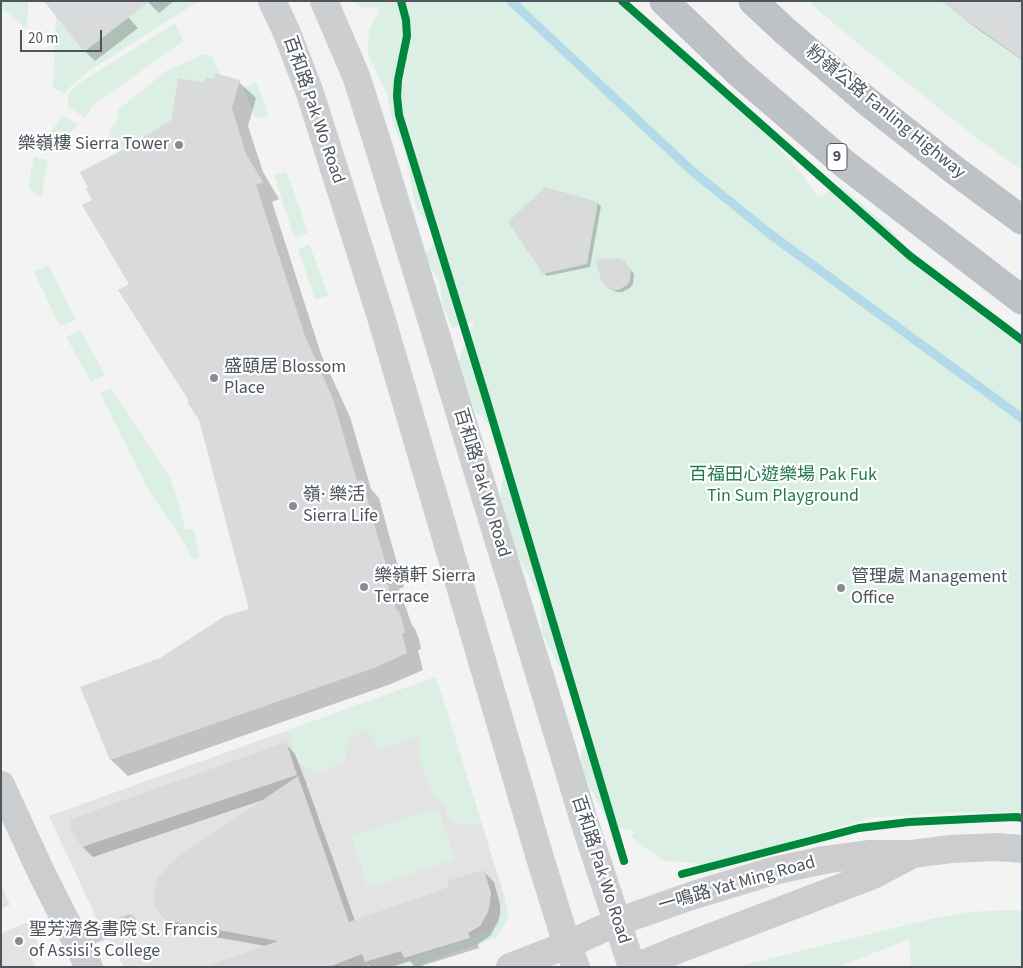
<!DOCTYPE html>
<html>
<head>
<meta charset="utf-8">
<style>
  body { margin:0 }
  #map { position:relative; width:1023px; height:968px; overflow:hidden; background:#f3f3f3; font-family:"Source Sans 3",sans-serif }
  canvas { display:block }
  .frame { position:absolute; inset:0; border:2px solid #4c545e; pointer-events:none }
  .scale { position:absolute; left:20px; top:30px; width:82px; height:22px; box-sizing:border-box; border:2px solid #4c545e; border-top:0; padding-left:6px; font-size:15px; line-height:18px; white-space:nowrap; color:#4c545e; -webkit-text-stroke:4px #fff; paint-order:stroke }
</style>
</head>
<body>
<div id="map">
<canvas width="1023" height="968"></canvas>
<div class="frame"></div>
<div class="scale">20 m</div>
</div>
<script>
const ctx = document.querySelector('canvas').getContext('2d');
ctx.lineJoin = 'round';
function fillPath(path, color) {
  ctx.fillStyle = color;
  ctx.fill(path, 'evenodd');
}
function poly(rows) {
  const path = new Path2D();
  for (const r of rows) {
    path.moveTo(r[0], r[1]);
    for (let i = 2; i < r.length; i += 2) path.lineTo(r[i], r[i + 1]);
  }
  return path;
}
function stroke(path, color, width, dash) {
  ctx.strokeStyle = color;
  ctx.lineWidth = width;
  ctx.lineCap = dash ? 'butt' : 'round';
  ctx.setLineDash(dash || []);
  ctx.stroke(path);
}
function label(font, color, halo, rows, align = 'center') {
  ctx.font = font + ' "Source Sans 3","Noto Sans TC",sans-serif';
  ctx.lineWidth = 4.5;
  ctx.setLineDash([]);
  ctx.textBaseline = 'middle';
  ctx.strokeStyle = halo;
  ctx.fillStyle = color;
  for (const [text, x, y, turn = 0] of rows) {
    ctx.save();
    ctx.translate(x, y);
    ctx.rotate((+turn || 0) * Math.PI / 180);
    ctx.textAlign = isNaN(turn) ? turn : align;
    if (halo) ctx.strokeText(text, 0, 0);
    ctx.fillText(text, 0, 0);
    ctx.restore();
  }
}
const education = poly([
  [436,677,504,895,503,914,490,931,472,939,390,967,124,967,103,932,49,816],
  [1,885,10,905,1,909],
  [26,922,41,949,30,955,36,967,1,967,1,934]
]);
const green = poly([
  [1,1,28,1,27,29,8,13,1,9],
  [47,1,199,1,87,72,71,86,65,93,53,88,56,16],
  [354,1,622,1,687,51,739,104,798,169,818,197,841,186,883,222,923,266,1001,325,1022,337,1022,812,958,812,871,818,708,865,662,860,631,837,636,832,610,825,579,767,589,723,542,633,540,598,514,548,500,499,504,469,490,424,474,410,458,363,474,321,452,328,442,303,440,282,424,256,438,237,416,208,405,151,393,124,386,92,368,54,369,28,379,13,377,7,360,7],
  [808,1,942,1,972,24,1022,59,1022,170,979,140,839,28],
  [175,23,183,41,92,106,85,118,68,107,68,95,76,85],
  [204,54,213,58,224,85,178,78,171,120,117,152,109,132,117,121,118,110,166,71],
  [256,82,264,101,268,116,256,119,243,88],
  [62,116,78,124,59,145,48,136],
  [34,156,48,161,41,198,28,188],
  [286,172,293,189,308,233,294,237,274,175],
  [309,244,317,264,328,296,315,299,298,249],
  [49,265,76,320,60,326,34,272],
  [80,330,105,375,91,382,66,337],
  [111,388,171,479,186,530,194,529,200,557,193,560,185,544,148,489,100,393],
  [436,677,481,824,461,825,450,821,444,806,430,789,420,763,419,734,403,743,378,750,367,729,349,739,345,761,317,775,297,761,286,731],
  [438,808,455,859,368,888,351,836],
  [504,895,509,916,497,937,415,967,390,967,472,939,487,932,503,914],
  [1013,910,1022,911,1022,967,911,967,909,939,838,967,742,967,744,965,935,918,968,912]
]);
const shadow = poly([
  [73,1,129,18,138,28,95,61,85,51,56,14],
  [149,1,174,1,159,13,149,3],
  [942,1,1022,1,1022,60,979,30],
  [239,82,256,98,248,126,263,172,279,199,272,202,321,354,350,417,371,489,379,498,389,535,404,587,399,589,412,625,415,629,419,639,421,649,418,650,423,670,391,684,128,776,111,760,161,659,250,610,200,420,131,285,94,200,117,154,172,121,205,83],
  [597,203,601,206,590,267,547,276,544,273],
  [628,266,634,274,633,284,630,288,622,292,617,292,608,288,605,284],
  [285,743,295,754,307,785,306,786,308,788,355,921,450,888,484,872,494,882,500,904,500,914,498,922,490,936,478,944,479,948,418,967,415,967,410,961,392,967,371,967,369,965,364,967,210,967,266,946,192,933,175,927,164,917,263,800,93,857,83,847]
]);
const stream = poly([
  [511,1,691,170,770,234,1022,418]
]);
const building = poly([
  [44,1,150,1,84,52],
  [942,1,1022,1,1022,59,972,24],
  [215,73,240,80,232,108,246,154,263,182,256,185,305,336,333,399,357,481,363,480,372,517,388,571,383,572,397,611,399,611,402,620,405,633,402,633,407,653,374,668,110,760,80,687,160,658,225,616,249,609,199,420,187,402,189,401,118,290,129,284,82,205,92,200,86,189,88,188,80,172,117,153,171,120,178,78,204,82,206,77,213,79],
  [545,187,598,202,587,264,543,274,508,222],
  [616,258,625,261,631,270,630,281,627,285,619,290,613,290,604,285,601,281,596,260],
  [286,742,297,775,82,847,71,830,71,819],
  [298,776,349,922,449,887,447,881,484,870,491,893,490,903,488,912,480,926,468,933,470,938,404,958,401,951,365,962,362,954,329,967,214,967,214,964,278,941,180,923,163,918,155,907,154,895,158,878,174,860]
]);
const service = poly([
  [76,943,129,922]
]);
const minor = poly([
  [1,785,42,874,89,967]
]);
const tertiary = poly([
  [510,967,567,945,617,922,691,896,773,871,824,860,868,854,912,854,951,849,997,847,1022,849],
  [636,967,677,950,871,876,909,856]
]);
const secondary = poly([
  [272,1,287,33,310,93,381,317,540,858,567,945,576,967],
  [324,1,356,76,376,138,585,824,632,967]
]);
const motorway = poly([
  [664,1,739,73,846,165,1022,300],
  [753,1,785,31,868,102,953,169,1022,220]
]);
const cycleway = poly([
  [401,1,406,20,407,36,398,80,397,96,399,115,486,398,624,861],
  [622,1,910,256,1022,340],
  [682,874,859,828,909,822,991,818,1017,817,1022,818]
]);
const markers = [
  [179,145,5,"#868c92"],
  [214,378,5,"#868c92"],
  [293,506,5,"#868c92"],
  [364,587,5,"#868c92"],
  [841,588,5,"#868c92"],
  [19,941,5,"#868c92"]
];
const shields = [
  [837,157,20]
];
const shieldNames = [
  ["9",837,157]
];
const streetNames = [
  ["百和路 Pak Wo Road",313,110,71],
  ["粉嶺公路 Fanling Highway",885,113,39],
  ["百和路 Pak Wo Road",481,483,73],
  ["百和路 Pak Wo Road",600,870,72],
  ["一鳴路 Yat Ming Road",737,885,-16]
];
const poiNames = [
  ["樂嶺樓 Sierra Tower",169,145,"right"],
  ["盛頤居 Blossom",224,368],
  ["Place",224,389],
  ["嶺· 樂活",303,496],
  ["Sierra Life",303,517],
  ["樂嶺軒 Sierra",374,577],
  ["Terrace",374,598],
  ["管理處 Management",851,578],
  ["Office",851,599],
  ["聖芳濟各書院 St. Francis",29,931],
  ["of Assisi's College",29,952]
];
const parkNames = [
  ["百福田心遊樂場 Pak Fuk",783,476],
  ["Tin Sum Playground",783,497]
];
fillPath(education, '#e4e3e4');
fillPath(green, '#dbefe4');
fillPath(shadow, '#0003');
stroke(stream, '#b3dae8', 9);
fillPath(building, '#d9dadc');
stroke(motorway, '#b9bdc2', 29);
stroke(service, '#cbcdcf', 15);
stroke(minor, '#cbcdcf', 28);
stroke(tertiary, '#cbcdcf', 28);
stroke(secondary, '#cdced0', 28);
stroke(motorway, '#bec2c6', 28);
stroke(cycleway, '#00873e', 8);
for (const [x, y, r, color] of markers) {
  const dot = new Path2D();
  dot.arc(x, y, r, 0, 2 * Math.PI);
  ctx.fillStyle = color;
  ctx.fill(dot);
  stroke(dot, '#fff', 2);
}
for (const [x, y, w] of shields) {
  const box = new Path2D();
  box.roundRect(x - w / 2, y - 13.5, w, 27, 4);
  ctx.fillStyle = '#fff';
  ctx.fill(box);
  stroke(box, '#4c545e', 1);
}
label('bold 16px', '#4c545e', null, shieldNames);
label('18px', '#4c545e', '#fff', streetNames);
label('18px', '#4c545e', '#fff', poiNames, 'left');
label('18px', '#227a53', '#fff', parkNames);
</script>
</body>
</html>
